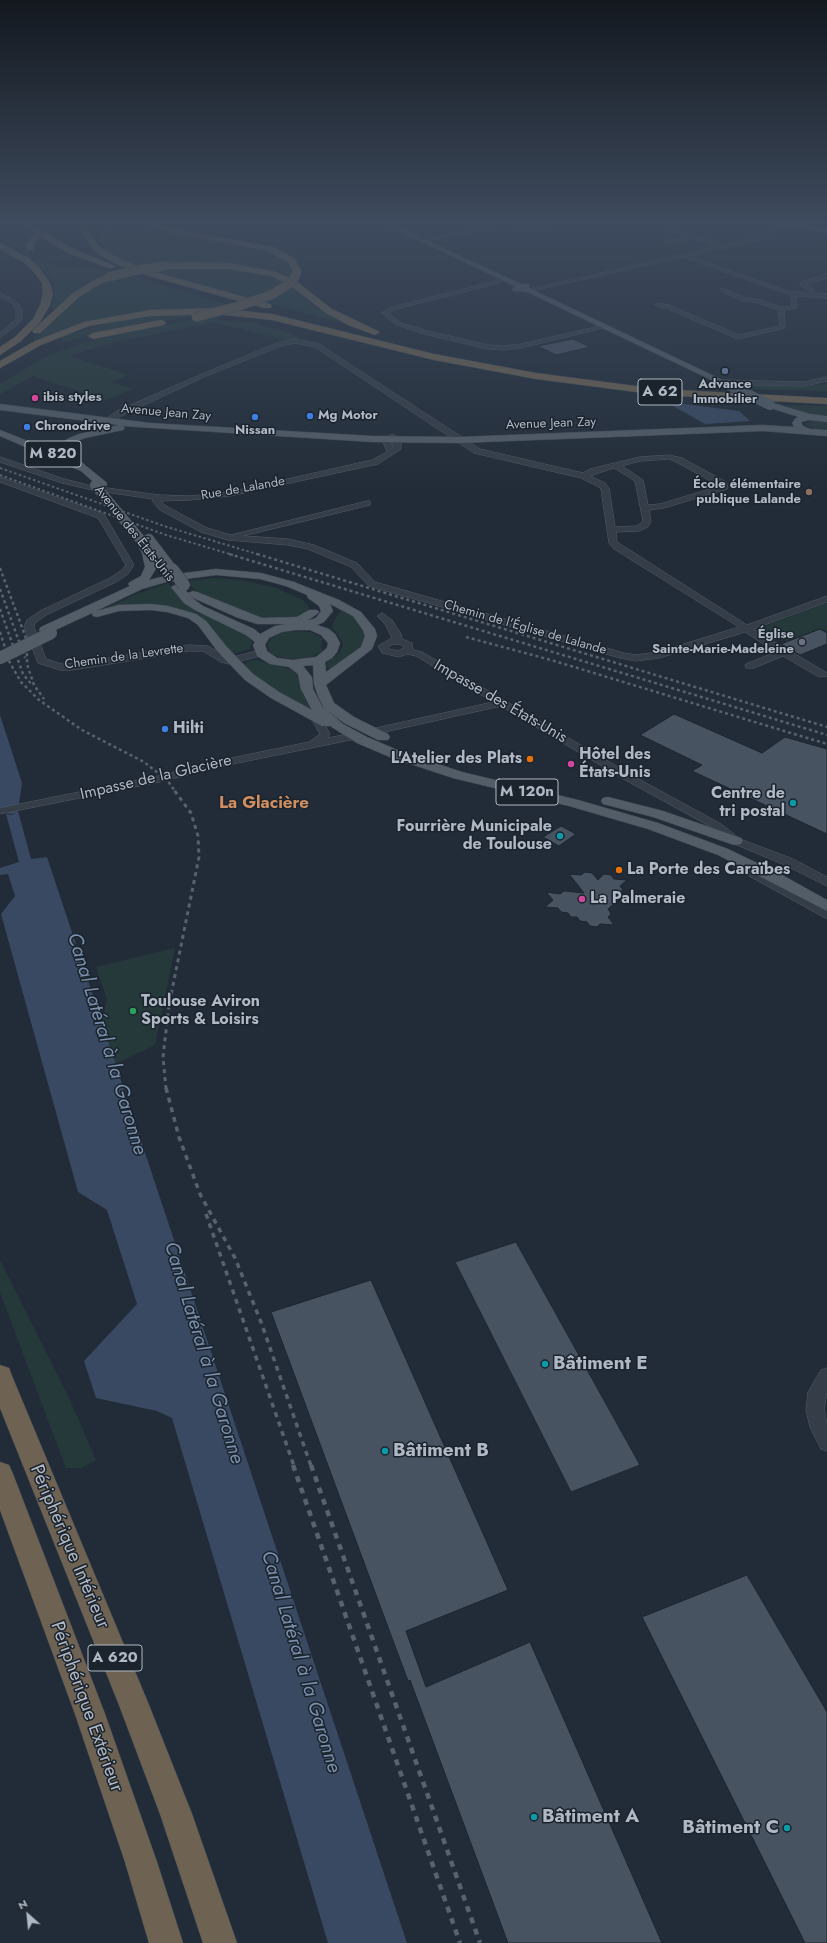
<!DOCTYPE html>
<html>
<head>
<meta charset="utf-8">
<style>
  body { margin:0 }
  #map { position:relative; width:827px; height:1943px; overflow:hidden; background:#222c38; font-family:Jost,sans-serif }
  canvas { display:block }
  .north { position:absolute; left:8px; top:1895px; width:40px; height:40px; -webkit-text-stroke:3px #1b232d; paint-order:stroke; rotate:333deg; font-size:11px; font-weight:700; line-height:16px; text-align:center; color:#b0b8c5 }
  .north::after { content:''; display:block; margin:auto; width:14px; height:18px; background:#b0b8c5; clip-path:polygon(50% 0,100% 100%,50% 72%,0 100%) }
</style>
</head>
<body>
<div id="map">
<canvas width="827" height="1943"></canvas>
<div class="north">N</div>
</div>
<script>
const ctx = document.querySelector('canvas').getContext('2d');
ctx.lineJoin = 'round';
function fillPath(path, color) {
  ctx.fillStyle = color;
  ctx.fill(path, 'evenodd');
}
function poly(rows) {
  const path = new Path2D();
  for (const r of rows) {
    path.moveTo(r[0], r[1]);
    for (let i = 2; i < r.length; i += 2) path.lineTo(r[i], r[i + 1]);
  }
  return path;
}
function stroke(path, color, width, dash) {
  ctx.strokeStyle = color;
  ctx.lineWidth = width;
  ctx.lineCap = dash ? 'butt' : 'round';
  ctx.setLineDash(dash || []);
  ctx.stroke(path);
}
function label(font, color, halo, rows, align = 'center') {
  ctx.font = font + ' Jost,sans-serif';
  ctx.lineWidth = 3;
  ctx.setLineDash([]);
  ctx.textBaseline = 'middle';
  ctx.strokeStyle = halo;
  ctx.fillStyle = color;
  for (const [text, x, y, turn = 0] of rows) {
    ctx.save();
    ctx.translate(x, y);
    ctx.rotate((+turn || 0) * Math.PI / 180);
    ctx.textAlign = isNaN(turn) ? turn : align;
    if (halo) ctx.strokeText(text, 0, 0);
    ctx.fillText(text, 0, 0);
    ctx.restore();
  }
}
const green = poly([
  [92,222,124,222,140,226,97,231],
  [147,228,251,246,269,251,287,261,291,267,291,275,289,277,248,266,203,262,142,267,129,263,112,255,102,245,97,233],
  [20,240,28,242,29,254,34,259,58,267,97,267,118,272,84,283,56,308,51,308,55,294,53,282,39,265,10,242],
  [210,266,267,274,285,282,259,297,248,297,156,271,157,269],
  [126,274,232,306,219,309,180,309,129,314,83,323,39,339,32,338,53,322,78,297,102,282],
  [292,285,313,305,342,323,268,303,270,300,266,299],
  [188,313,198,315,102,332,64,342,60,337,122,320],
  [218,314,217,319,231,322,254,323,290,333,302,339,281,340,239,328,214,323,197,325,107,344,69,356,129,375,111,382,133,389,106,400,33,376,0,394,0,384,22,371,41,359,82,343],
  [744,383,798,386,827,384,827,391,770,390,745,388,740,385],
  [786,405,827,406,827,415,803,413],
  [816,420,827,423,827,429,814,429,805,424,807,422],
  [216,578,242,580,276,588,303,600,309,607,308,611,302,616,291,619,258,619,200,594,185,581],
  [168,583,181,599,198,611,247,635,252,642,250,649,231,654,206,624,160,606,96,612,137,594],
  [827,603,827,630,818,629,788,641,778,639,772,641,754,630],
  [342,608,356,618,367,633,366,644,333,670,326,667,328,661,339,653,343,646,342,641,332,627,333,623],
  [292,631,310,632,323,638,321,647,323,651,308,658,298,660,279,657,272,654,268,649,268,644,271,639,283,632],
  [256,660,289,669,300,675,303,694,318,716,255,677,243,665,249,661],
  [175,948,155,1045,115,1064,102,1023,107,999,96,967],
  [0,1260,69,1398,96,1460,81,1468,66,1468,0,1292]
]);
const water = poly([
  [677,403,739,411,750,421,705,424,673,406],
  [0,715,22,783,19,804,14,806,18,811,31,859,47,857,407,1943,328,1943,172,1418,157,1411,96,1398,84,1361,137,1304,107,1210,78,1192,1,914,15,896,8,874,0,875,0,868,19,862,6,814,12,815,16,812,12,814,6,813,3,808,0,809]
]);
const building = poly([
  [573,339,590,347,556,355,538,346,573,339],
  [820,629,827,633,827,644,800,655,781,644,820,629],
  [674,714,762,753,785,737,827,749,827,834,692,771,702,765,640,735,674,714],
  [561,826,576,834,559,846,543,837,561,826],
  [585,872,592,873,598,880,604,874,611,875,614,879,627,880,620,886,623,890,619,893,623,896,608,909,611,914,608,917,614,925,600,924,597,927,590,926,587,922,580,921,577,917,571,917,568,913,561,912,558,908,545,907,553,900,546,892,560,894,564,891,584,893,569,874,581,875,585,872],
  [516,1242,640,1465,571,1492,455,1262,516,1242],
  [371,1280,508,1590,406,1631,426,1687,530,1642,662,1943,508,1943,410,1680,408,1681,271,1312,371,1280],
  [747,1575,827,1712,827,1943,805,1943,642,1617,747,1575]
]);
const minor = poly([
  [294,222,305,223,338,222,312,227,302,226,294,222],
  [506,222,529,227,565,222,575,222,529,231,507,225,424,242,421,240,506,222],
  [653,222,659,222,722,245,761,237,752,233,754,230,769,236,769,238,690,256,787,291,809,293,807,289,801,286,800,282,827,274,827,278,806,284,812,287,815,293,827,294,827,298,796,296,797,308,784,310,785,328,738,339,666,308,654,305,657,303,669,305,739,335,780,326,778,310,754,302,743,301,720,291,720,289,724,289,746,298,757,299,781,307,792,306,790,295,683,257,532,291,529,289,715,247,692,238,664,245,666,240,686,236,653,222],
  [755,222,761,222,787,227,784,229,763,227,755,222],
  [504,276,506,277,506,279,495,284,396,309,388,313,401,323,428,331,488,345,503,346,521,344,604,325,607,327,521,348,503,350,488,349,424,334,397,325,381,313,392,307,491,282,504,276],
  [0,293,16,301,22,309,22,319,17,325,0,338,0,333,16,319,16,309,12,303,0,297,0,293],
  [295,339,319,344,480,449,583,473,590,469,640,457,669,455,682,458,726,482,728,487,727,489,664,508,649,510,651,521,648,527,639,531,616,532,617,542,747,625,827,596,827,602,753,629,827,673,827,676,819,677,783,656,754,668,746,668,745,666,746,664,776,652,745,632,659,658,636,661,620,658,369,586,351,567,308,549,288,545,228,540,201,532,160,510,152,501,153,499,92,490,62,483,0,462,0,457,64,479,92,486,159,495,190,496,230,492,372,460,387,452,382,439,393,434,401,441,401,449,378,464,230,496,190,500,160,501,166,506,207,528,231,535,367,501,370,501,370,505,243,536,288,539,314,545,357,563,375,582,624,653,636,655,658,652,739,627,614,549,609,543,601,489,599,487,581,478,474,453,315,347,295,343,281,346,206,376,123,415,110,423,103,421,117,411,202,374,277,343,295,339],
  [392,439,393,441,393,448,390,440,392,439],
  [669,459,676,462,720,486,660,504,648,505,643,480,622,466,640,461,669,459],
  [614,468,635,481,643,521,637,526,615,527,609,488,605,483,590,476,614,468],
  [827,377,827,381,804,386,723,384,719,382,723,380,804,382,827,377],
  [0,477,104,514,134,565,128,574,116,582,46,615,35,623,34,627,46,659,61,664,72,664,189,645,208,646,229,658,261,650,266,653,264,655,229,664,221,662,203,651,189,651,72,670,60,670,38,663,24,627,27,620,40,611,110,578,122,570,126,565,98,518,0,482,0,477],
  [382,613,392,620,401,634,402,639,412,643,413,650,422,652,635,777,721,824,740,839,793,859,827,877,827,886,785,865,732,843,713,828,627,781,501,706,371,735,367,734,366,732,367,730,493,702,416,656,407,654,399,657,382,653,378,646,392,638,385,624,377,616,382,613],
  [394,644,402,645,404,648,398,651,389,649,388,647,394,644],
  [316,715,320,716,330,734,327,738,355,733,360,736,355,739,218,767,164,781,0,814,0,808,163,775,217,761,309,742,320,734,311,718,316,715],
  [737,860,827,910,827,919,733,867,731,864,737,860],
  [827,1368,827,1391,824,1410,827,1424,827,1451,821,1449,810,1427,806,1410,808,1392,811,1387,821,1370,827,1368]
]);
const major = poly([
  [380,222,387,222,521,284,530,284,529,288,733,385,729,388,726,387,527,292,513,291,512,289,515,286,380,222],
  [777,222,784,222,783,224,785,225,801,224,827,229,827,233,801,228,784,229,776,225,775,224,777,222],
  [770,402,810,414,827,416,827,422,809,420,801,422,803,426,810,429,827,430,827,436,763,431,459,443,372,442,122,426,125,428,123,430,85,438,73,443,68,448,70,453,106,482,107,484,106,486,102,487,98,486,81,471,0,436,0,430,61,454,58,447,67,439,79,434,119,425,0,410,0,404,150,423,372,436,459,437,763,425,794,427,792,423,796,418,799,417,767,407,765,405,770,402],
  [148,534,152,535,178,569,176,571,168,571,148,545,157,567,149,580,169,575,216,569,261,573,294,582,339,600,361,612,375,629,377,636,372,649,326,685,334,703,354,717,388,734,390,737,388,740,378,740,344,723,324,708,318,696,314,684,313,665,303,666,312,677,313,689,322,706,343,724,367,737,402,752,462,772,578,800,658,823,728,849,784,876,827,900,827,911,718,855,648,829,569,806,453,778,392,758,357,743,330,726,322,726,271,698,245,680,218,652,198,625,188,618,167,612,150,610,119,611,97,617,93,616,92,613,49,633,41,633,39,630,41,627,130,586,128,584,130,582,141,576,145,567,142,553,135,539,136,537,143,537,148,534],
  [216,575,260,579,286,586,307,595,308,598,319,606,321,611,316,618,307,621,317,614,319,612,317,610,309,610,297,617,262,618,197,592,193,591,188,593,181,585,177,584,171,587,184,603,195,610,246,635,255,642,253,645,257,656,270,664,289,667,298,674,301,689,312,710,279,692,253,674,226,646,206,621,196,614,168,606,150,604,119,605,96,611,142,589,170,581,216,575],
  [191,597,236,617,257,624,286,624,275,626,260,634,254,629,203,606,191,597],
  [330,604,353,616,363,630,365,636,361,647,326,672,325,662,332,658,337,652,340,643,335,634,329,629,317,625,324,622,333,611,330,604],
  [295,630,310,630,321,635,328,643,327,648,316,657,293,660,277,658,267,651,265,645,269,638,282,632,295,630],
  [608,797,663,811,741,838,743,841,741,844,736,845,731,844,653,817,603,804,601,801,603,798,608,797]
]);
const highway = poly([
  [18,222,27,222,74,249,115,266,114,268,108,268,68,253,41,237,34,244,33,250,27,250,26,244,35,233,18,222],
  [76,222,84,222,97,244,104,250,124,261,155,272,270,304,272,306,270,308,264,308,149,276,118,265,98,254,91,247,76,222],
  [135,222,146,222,174,229,273,247,294,258,301,271,300,273,294,273,288,262,268,251,173,233,135,222],
  [0,243,29,258,39,267,50,283,53,294,50,305,40,322,21,341,0,355,0,347,15,337,33,319,40,305,43,294,42,283,33,271,23,262,0,249,0,243],
  [193,262,229,263,276,272,296,281,332,309,380,332,375,335,348,325,326,313,290,285,271,276,229,269,164,269,160,266,164,263,193,262],
  [109,274,112,275,112,279,100,284,79,297,40,333,34,333,32,331,34,329,73,293,94,280,109,274],
  [216,308,272,314,434,354,536,373,659,389,827,398,827,404,659,395,536,379,434,360,272,320,216,314,150,316,89,326,41,345,0,368,0,361,35,341,84,322,150,310,216,308],
  [161,320,164,321,166,323,164,325,93,339,88,336,93,333,161,320],
  [0,1365,9,1368,12,1376,149,1705,192,1814,237,1943,203,1943,160,1814,119,1705,0,1408,0,1365],
  [0,1462,9,1465,13,1474,105,1714,157,1862,183,1943,149,1943,125,1862,75,1714,0,1510,0,1462]
]);
const railFar4 = poly([
  [0,468,164,526,260,555],
  [0,475,166,535,233,555]
]);
const railFar3 = poly([
  [229,554,827,735],
  [257,554,827,727],
  [0,568,27,641,27,664,34,685,44,699],
  [0,589,25,658],
  [0,609,23,674,32,685],
  [0,632,10,663,21,682,39,700,82,730,144,762,167,780,175,791],
  [466,637,551,660,827,744]
]);
const railFar2 = poly([
  [166,1089,163,1057,169,1005,199,857,198,836,191,813,174,790]
]);
const railFar1 = poly([
  [166,1088,179,1137,200,1194,235,1258,261,1322,311,1466],
  [206,1214,294,1466]
]);
const rail = poly([
  [293,1465,460,1943],
  [311,1465,480,1943]
]);
const majorBridgeFar1 = poly([
  [729,385,770,405],
  [95,485,140,539]
]);
const majorBridge = poly([
  [172,569,184,585],
  [0,658,51,633]
]);
const highwayBridge = poly([
  [109,277,132,271,164,266],
  [196,317,239,306,271,295,289,284,295,277,297,271]
]);
const markers = [
  [725,371,4,"#5c6f8a"],
  [35,398,4,"#d1479c"],
  [310,416,4,"#3f7fe0"],
  [255,417,4,"#3f7fe0"],
  [27,427,4,"#3f7fe0"],
  [809,492,4,"#8d6e63"],
  [802,642,4,"#6b7280"],
  [165,729,4,"#3f7fe0"],
  [530,759,4,"#e8710a"],
  [571,764,4,"#d1479c"],
  [793,803,4,"#0f9aa8"],
  [560,836,4,"#0f9aa8"],
  [619,870,4,"#e8710a"],
  [582,899,4,"#d1479c"],
  [133,1011,4,"#2e9e5b"],
  [545,1364,4,"#0f9aa8"],
  [385,1451,4,"#0f9aa8"],
  [534,1817,4,"#0f9aa8"],
  [787,1828,4,"#0f9aa8"]
];
const farPoinames = [
  ["Advance",725,385,"center"],
  ["Immobilier",725,400,"center"],
  ["ibis styles",43,398],
  ["Mg Motor",318,416],
  ["Chronodrive",35,427],
  ["Nissan",255,431,"center"],
  ["École élémentaire",801,485,"right"],
  ["publique Lalande",801,500,"right"],
  ["Église",794,635,"right"],
  ["Sainte-Marie-Madeleine",794,650,"right"]
];
const farStreetnames = [
  ["Avenue Jean Zay",166,413,5],
  ["Avenue Jean Zay",551,424,-2],
  ["Rue de Lalande",243,489,-10],
  ["Avenue des États-Unis",134,534,51],
  ["Chemin de l'Église de Lalande",525,628,16],
  ["Chemin de la Levrette",124,657,-8]
];
const shields = [
  [660,392,44],
  [53,454,56],
  [527,792,62],
  [115,1658,54]
];
const shieldNames = [
  ["A 62",660,392],
  ["M 820",53,454],
  ["M 120n",527,792],
  ["A 620",115,1658]
];
const streetNames = [
  ["Impasse des États-Unis",500,702,30],
  ["Impasse de la Glacière",156,778,-13]
];
const poiNames = [
  ["Hilti",173,729],
  ["Hôtel des",579,755],
  ["États-Unis",579,773],
  ["L'Atelier des Plats",522,759,"right"],
  ["Centre de",785,794,"right"],
  ["tri postal",785,812,"right"],
  ["Fourrière Municipale",552,827,"right"],
  ["de Toulouse",552,845,"right"],
  ["La Porte des Caraïbes",627,870],
  ["La Palmeraie",590,899],
  ["Toulouse Aviron",141,1002],
  ["Sports & Loisirs",141,1020]
];
const neighbourhoodNames = [
  ["La Glacière",264,804]
];
const nearPoinames = [
  ["Bâtiment E",553,1364],
  ["Bâtiment B",393,1451],
  ["Bâtiment A",542,1817],
  ["Bâtiment C",779,1828,"right"]
];
const nearStreetnames = [
  ["Périphérique Intérieur",69,1547,67],
  ["Périphérique Extérieur",86,1707,70]
];
const nearWaternames = [
  ["Canal Latéral à la Garonne",106,1044,73],
  ["Canal Latéral à la Garonne",203,1353,73],
  ["Canal Latéral à la Garonne",300,1662,73]
];
fillPath(green, '#25393a');
fillPath(water, '#384961');
fillPath(building, '#485362');
stroke(building, '#1d252f', 1);
stroke(minor, '#535b66', 1);
stroke(major, '#3f4752', 1);
stroke(highway, '#404853', 1);
fillPath(minor, '#353e48');
fillPath(major, '#535d68');
fillPath(highway, '#6e6353');
stroke(railFar4, '#57626f', 2, [2.5, 2.5]);
stroke(railFar3, '#57626f', 2.5, [3, 3]);
stroke(railFar2, '#57626f', 3, [4, 4]);
stroke(railFar1, '#57626f', 3.5, [5, 5]);
stroke(rail, '#57626f', 4.5, [6, 6]);
stroke(majorBridgeFar1, '#3f4752', 10, []);
stroke(majorBridge, '#3f4752', 13, []);
stroke(highwayBridge, '#404853', 10, []);
stroke(majorBridgeFar1, '#535d68', 10);
stroke(majorBridge, '#535d68', 12);
stroke(highwayBridge, '#6e6353', 9);
const sky = ctx.createLinearGradient(0, 0, 0, 494);
sky.addColorStop(0, '#13181f');
sky.addColorStop(0.45, '#3e4b5e');
sky.addColorStop(1, '#3e4b5e00');
ctx.fillStyle = sky;
ctx.fillRect(0, 0, 827, 494);
for (const [x, y, r, color] of markers) {
  const dot = new Path2D();
  dot.arc(x, y, r, 0, 2 * Math.PI);
  ctx.fillStyle = color;
  ctx.fill(dot);
  stroke(dot, '#1b232d', 1.5);
}
label('bold 13px', '#b0b8c5', '#1b232d', farPoinames, 'left');
label('13px', '#b0b8c5', '#1b232d', farStreetnames);
for (const [x, y, w] of shields) {
  const box = new Path2D();
  box.roundRect(x - w / 2, y - 13, w, 26, 3);
  ctx.fillStyle = '#1b232d';
  ctx.fill(box);
  stroke(box, '#b0b8c5', 1);
}
label('bold 15px', '#b0b8c5', null, shieldNames);
label('16px', '#b0b8c5', '#1b232d', streetNames);
label('bold 16px', '#b0b8c5', '#1b232d', poiNames, 'left');
label('bold 17px', '#ce8e61', '#1b232d', neighbourhoodNames);
label('bold 19px', '#b0b8c5', '#1b232d', nearPoinames, 'left');
label('19px', '#b0b8c5', '#1b232d', nearStreetnames);
label('italic 20px', '#798fab', '#1b232d', nearWaternames);
</script>
</body>
</html>
